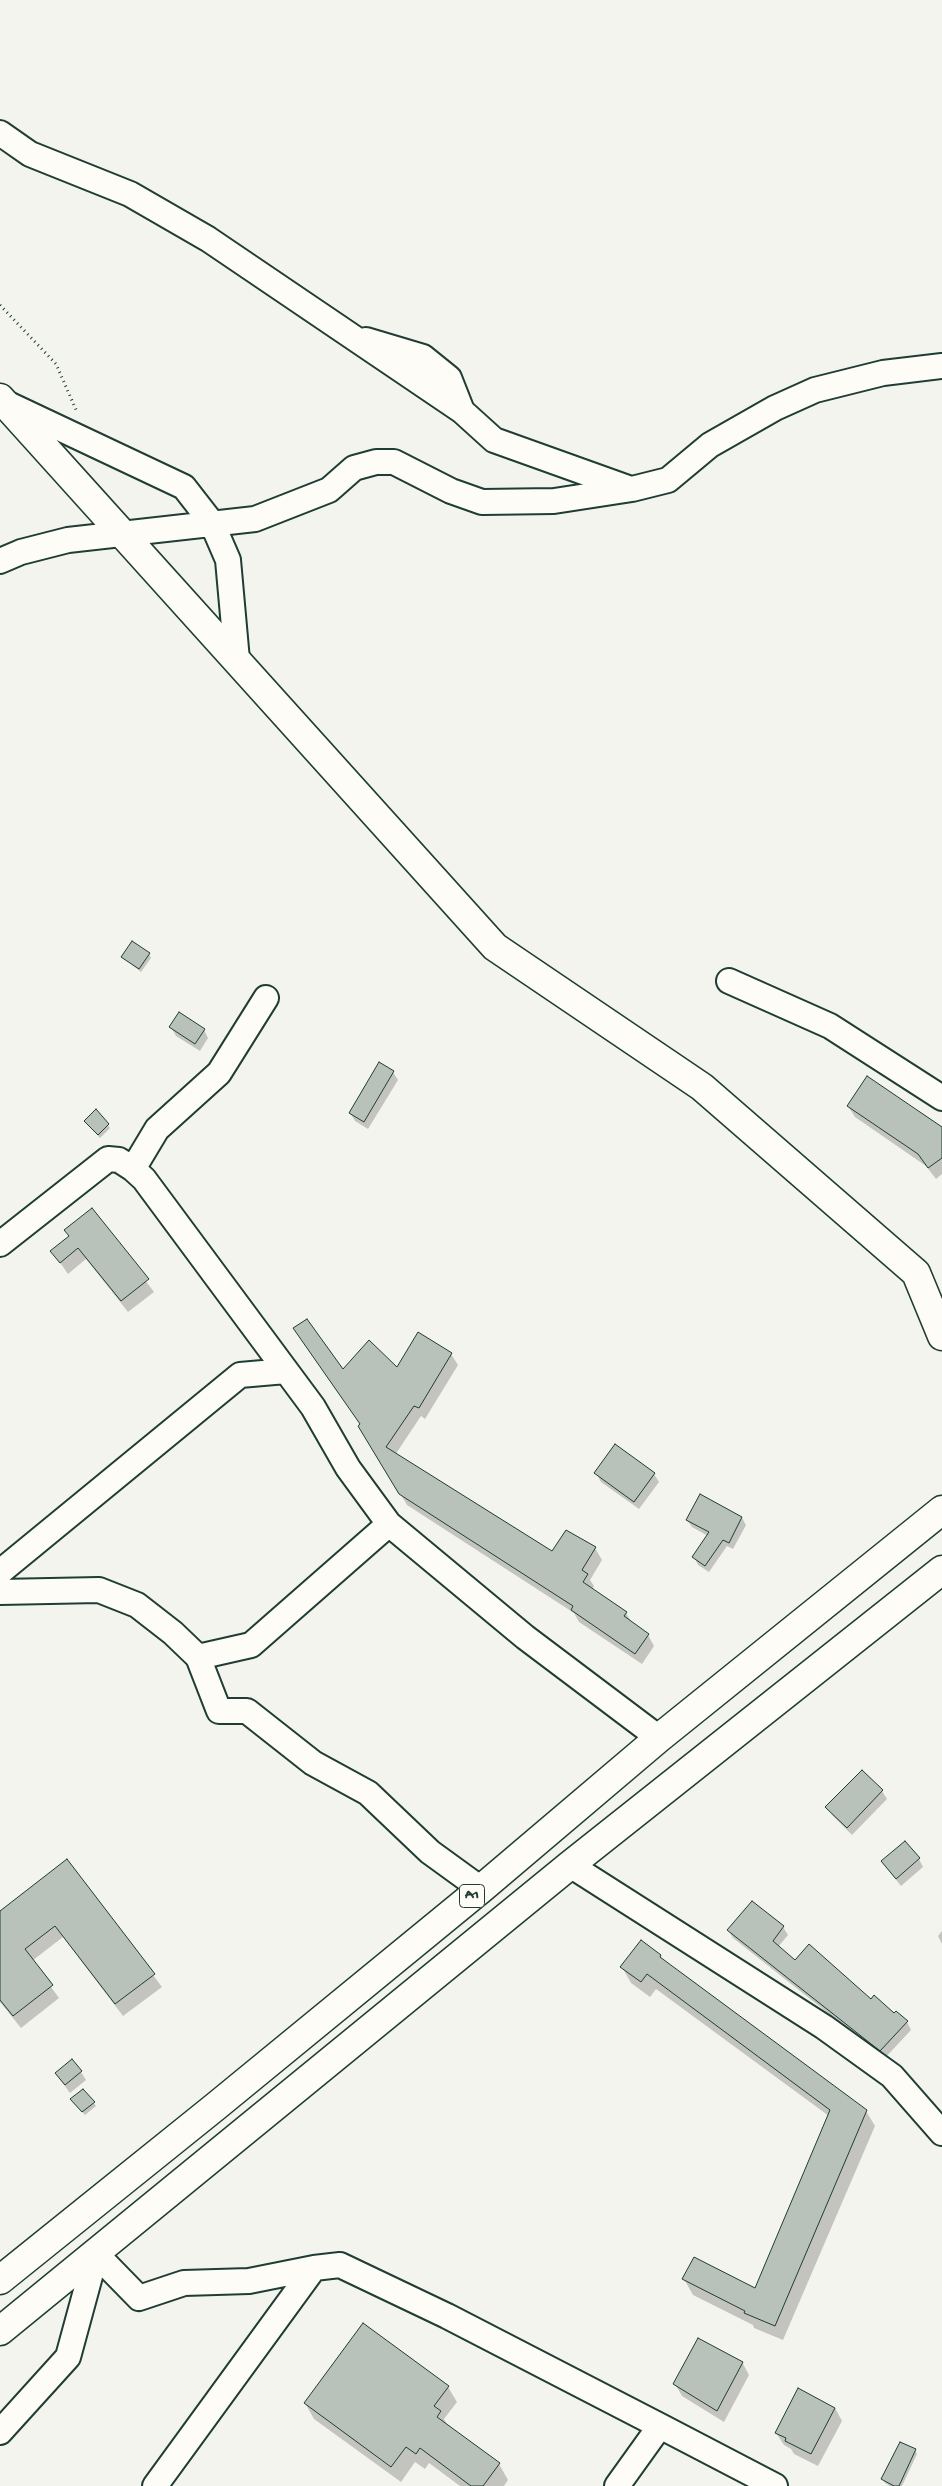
<!DOCTYPE html>
<html>
<head>
<meta charset="utf-8">
<style>
  body { margin:0 }
  canvas { display:block; background:#f4f4ef }
</style>
</head>
<body>
<canvas width="942" height="2486"></canvas>
<script>
const ctx = document.querySelector('canvas').getContext('2d');
ctx.lineJoin = 'round';
function fillPath(path, color) {
  ctx.fillStyle = color;
  ctx.fill(path, 'evenodd');
}
function poly(rows) {
  const path = new Path2D();
  for (const r of rows) {
    path.moveTo(r[0], r[1]);
    for (let i = 2; i < r.length; i += 2) path.lineTo(r[i], r[i + 1]);
  }
  return path;
}
function stroke(path, color, width, dash) {
  ctx.strokeStyle = color;
  ctx.lineWidth = width;
  ctx.lineCap = dash ? 'butt' : 'round';
  ctx.setLineDash(dash || []);
  ctx.stroke(path);
}
function label(font, color, halo, rows, align = 'center') {
  ctx.font = font + ' "Gochi Hand",sans-serif';
  ctx.lineWidth = 4.5;
  ctx.setLineDash([]);
  ctx.textBaseline = 'middle';
  ctx.strokeStyle = halo;
  ctx.fillStyle = color;
  for (const [text, x, y, turn = 0] of rows) {
    ctx.save();
    ctx.translate(x, y);
    ctx.rotate((+turn || 0) * Math.PI / 180);
    ctx.textAlign = isNaN(turn) ? turn : align;
    if (halo) ctx.strokeText(text, 0, 0);
    ctx.fillText(text, 0, 0);
    ctx.restore();
  }
}
const shadow = poly([
  [149,954,151,958,141,972,122,957],
  [171,1027,204,1030,208,1038,200,1051,176,1036],
  [393,1072,398,1080,368,1129,355,1121,350,1113],
  [848,1106,942,1129,942,1174,936,1179,926,1166,855,1117],
  [96,1111,110,1128,100,1138,88,1124],
  [92,1210,154,1292,128,1312,86,1259,68,1274,52,1251,70,1237],
  [302,1340,343,1371,397,1369,451,1354,458,1365,425,1419,421,1416,395,1455,553,1553,595,1548,602,1560,590,1580,594,1586,592,1590,626,1613,632,1623,648,1635,654,1646,642,1664,579,1622,574,1613,407,1505,361,1425],
  [596,1473,654,1474,659,1482,639,1509,601,1482],
  [742,1518,746,1525,733,1549,727,1546,709,1572,698,1565,694,1557,708,1536,692,1527,687,1520],
  [862,1771,882,1791,887,1799,852,1835,832,1815,827,1807],
  [919,1859,923,1867,901,1886,882,1862],
  [67,1861,162,1987,123,2016,63,1937,32,1961,59,1998,21,2028,0,2002,0,1911],
  [783,1927,788,1935,778,1947,796,1962,871,2000,907,2022,911,2030,885,2058,733,1938,728,1930],
  [942,1931,942,1944,938,1936],
  [660,1955,663,1961,866,2111,875,2126,783,2340,754,2328,753,2325,693,2295,684,2279,755,2290,829,2116,656,1989,650,1997,631,1983,622,1967],
  [81,2072,86,2080,70,2093,56,2074],
  [83,2090,96,2106,85,2115,74,2103],
  [742,2362,749,2375,724,2422,682,2396,675,2384],
  [448,2387,457,2402,444,2419,449,2428,499,2464,508,2480,504,2486,460,2486,429,2463,425,2469,415,2462,401,2482,314,2419,305,2403],
  [835,2408,842,2421,818,2466,794,2454,791,2449,784,2445,776,2433],
  [915,2450,917,2454,902,2486,890,2486,885,2483,883,2479]
]);
const building = poly([
  [132,941,150,953,139,969,121,957,132,941],
  [179,1012,205,1029,195,1044,169,1027,179,1012],
  [379,1062,394,1071,364,1122,349,1113,379,1062],
  [867,1076,942,1127,942,1158,928,1168,918,1154,847,1106,867,1076],
  [96,1109,109,1124,98,1135,84,1121,96,1109],
  [92,1208,149,1279,121,1301,78,1248,60,1263,50,1251,69,1236,64,1230,92,1208],
  [307,1319,343,1369,369,1340,397,1367,418,1332,452,1353,419,1408,414,1406,386,1447,552,1551,566,1530,596,1547,582,1570,588,1574,583,1582,627,1612,624,1616,649,1634,635,1654,571,1610,573,1606,399,1494,358,1426,360,1424,293,1328,307,1319],
  [615,1444,655,1473,634,1502,594,1473,615,1444],
  [700,1494,742,1517,729,1543,723,1540,705,1566,692,1557,709,1532,686,1520,700,1494],
  [862,1770,883,1790,847,1828,825,1807,862,1770],
  [905,1841,920,1858,896,1879,881,1861,905,1841],
  [67,1859,155,1974,115,2004,55,1926,25,1949,53,1985,13,2016,0,2000,0,1911,67,1859],
  [752,1901,784,1926,773,1941,795,1960,809,1944,871,1999,874,1995,894,2013,896,2011,908,2021,880,2051,727,1930,752,1901],
  [641,1940,661,1955,660,1957,867,2110,775,2326,744,2313,745,2311,682,2279,694,2257,755,2288,830,2110,647,1974,641,1982,620,1967,641,1940],
  [72,2059,82,2071,65,2085,55,2073,72,2059],
  [83,2089,95,2102,82,2112,70,2099,83,2089],
  [363,2323,449,2386,434,2406,441,2411,437,2417,500,2463,483,2486,471,2486,420,2448,416,2454,406,2447,391,2467,304,2403,363,2323],
  [698,2338,743,2362,717,2411,673,2384,698,2338],
  [798,2388,835,2408,811,2454,785,2441,786,2438,775,2433,798,2388],
  [900,2442,916,2449,899,2486,894,2486,881,2479,900,2442]
]);
const path = poly([
  [0,305,56,364,77,412]
]);
const minor = poly([
  [0,133,30,154,130,194,208,239,462,411,494,440,628,488],
  [366,340,423,357,449,378,462,411],
  [6,403,184,487,212,523,228,560,237,660],
  [0,561,21,552,68,540,255,519,329,490,354,468,376,462,394,462,451,491,482,502,554,501,632,489,668,480,710,445,775,408,815,390,883,373,942,366],
  [729,981,830,1026,942,1098],
  [133,1169,157,1129,219,1073,266,998],
  [0,1244,108,1159,119,1160,133,1169,144,1179,313,1407,348,1468,389,1524,525,1637,659,1738],
  [0,1572,240,1375,286,1371],
  [0,1592,99,1590,137,1605,173,1633,198,1657,219,1711,247,1711,313,1763,368,1793,430,1852,481,1889],
  [198,1657,251,1645,389,1524],
  [570,1865,824,2027,892,2076,942,2133],
  [96,2254,139,2298,184,2283,249,2281,314,2268,340,2265,447,2316,660,2426],
  [0,2432,68,2357,96,2254],
  [155,2486,314,2268],
  [617,2486,660,2426,775,2486]
]);
const secondary = poly([
  [0,398,495,947,702,1087,916,1273,942,1336]
]);
const trunk = poly([
  [0,2280,215,2107,481,1889,659,1738,942,1510],
  [0,2331,570,1865,942,1570]
]);
const shields = [
  [472,1896,25]
];
const shieldNames = [
  ["A1",472,1896]
];
fillPath(shadow, '#0003');
fillPath(building, '#b9c1bb');
stroke(building, '#1f3d34', 1);
stroke(minor, '#1f3d34', 28);
stroke(secondary, '#1f3d34', 31);
stroke(trunk, '#1f3d34', 31);
stroke(path, '#1f3d34', 3, [1, 4]);
stroke(minor, '#fdfcf7', 24);
stroke(secondary, '#fdfcf7', 28);
stroke(trunk, '#fdfcf7', 28);
for (const [x, y, w] of shields) {
  const box = new Path2D();
  box.roundRect(x - w / 2, y - 11.5, w, 23, 4);
  ctx.fillStyle = '#fdfcf7';
  ctx.fill(box);
  stroke(box, '#1f3d34', 1);
}
label('bold 14px', '#1f3d34', null, shieldNames);
</script>
</body>
</html>
